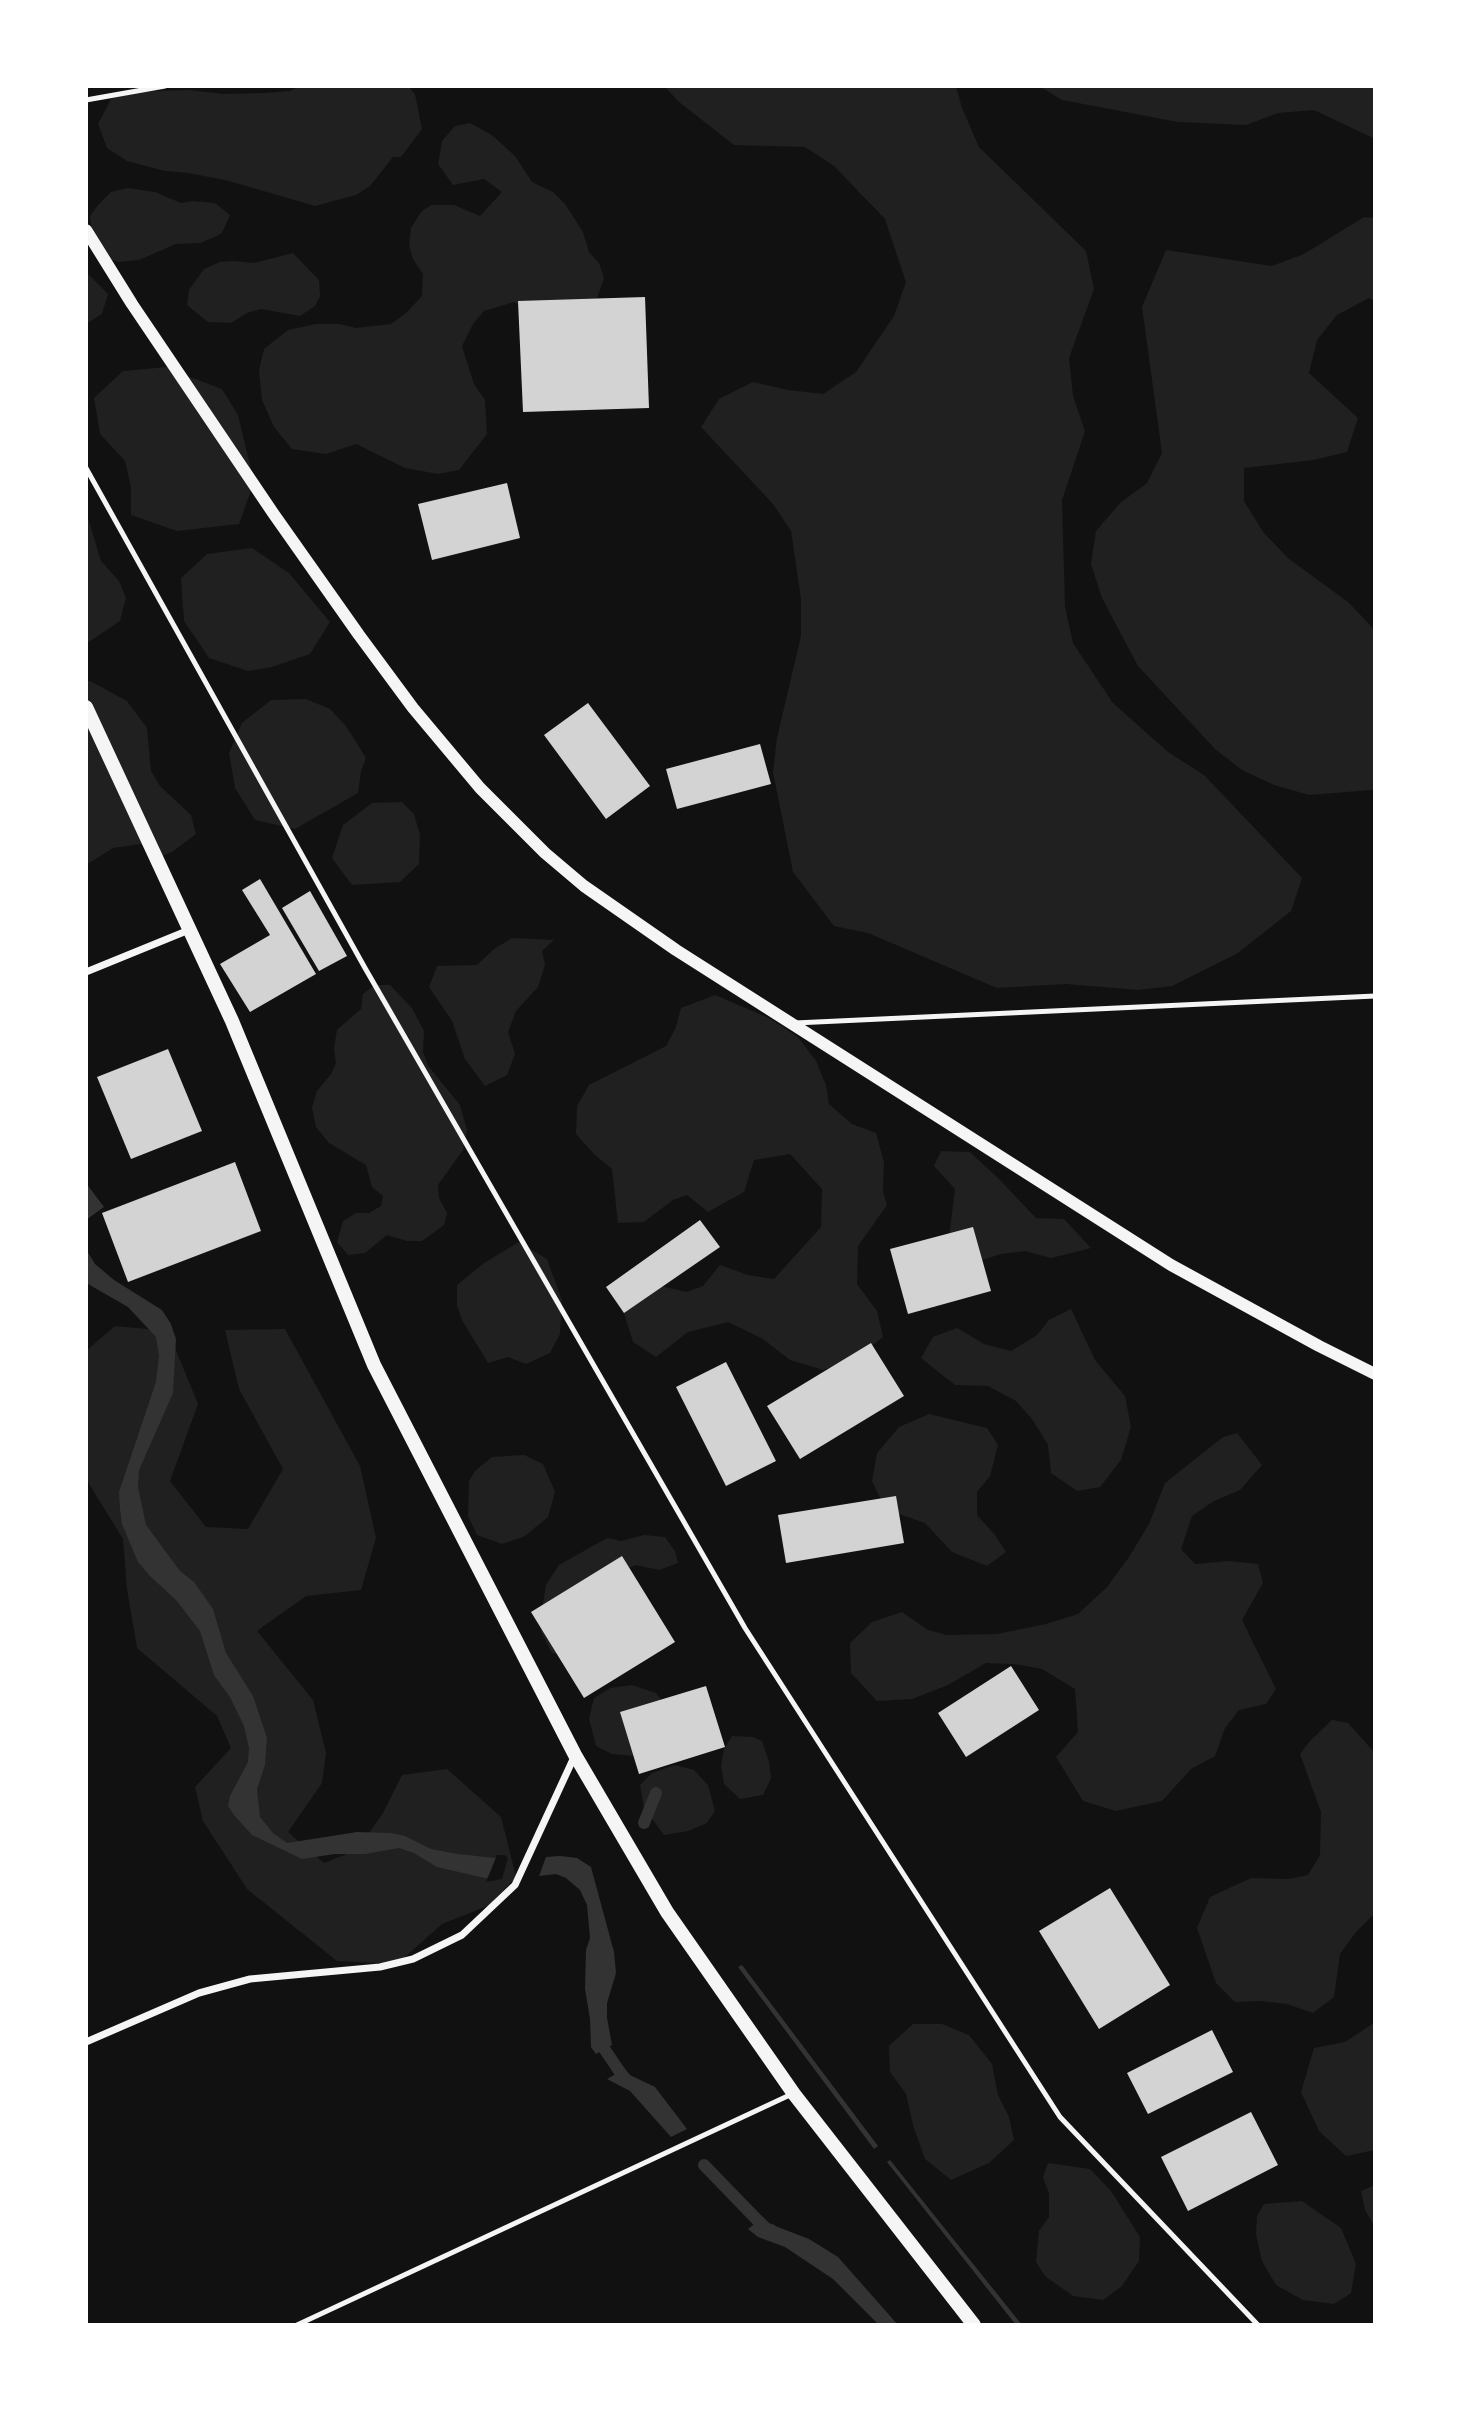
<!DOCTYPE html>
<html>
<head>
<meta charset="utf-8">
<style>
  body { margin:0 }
  #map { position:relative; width:1461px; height:2411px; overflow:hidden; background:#111; font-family:"DejaVu Sans",sans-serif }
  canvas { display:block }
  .frame { position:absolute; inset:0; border:88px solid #fff; pointer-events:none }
</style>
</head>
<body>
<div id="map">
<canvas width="1461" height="2411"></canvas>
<div class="frame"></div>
</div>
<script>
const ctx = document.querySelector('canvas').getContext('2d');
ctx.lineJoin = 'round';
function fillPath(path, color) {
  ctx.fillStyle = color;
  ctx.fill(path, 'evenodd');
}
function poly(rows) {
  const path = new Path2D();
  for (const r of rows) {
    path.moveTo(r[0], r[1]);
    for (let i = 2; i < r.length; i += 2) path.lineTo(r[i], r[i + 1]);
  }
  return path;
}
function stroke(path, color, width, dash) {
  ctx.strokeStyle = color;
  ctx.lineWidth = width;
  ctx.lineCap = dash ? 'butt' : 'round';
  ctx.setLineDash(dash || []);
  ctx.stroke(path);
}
const green = poly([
  [300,86,408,86,415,94,422,129,401,157,393,157,370,186,356,195,315,206,229,181,189,173,165,171,127,161,107,148,98,124,111,99,132,92,189,90,224,94,265,93,290,91],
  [664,86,956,86,962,108,979,147,1086,251,1094,289,1069,358,1073,396,1085,431,1062,500,1065,607,1073,643,1113,703,1168,752,1204,775,1302,878,1291,911,1238,953,1172,986,1138,990,1066,984,997,988,868,933,834,926,793,872,773,772,777,738,801,636,801,599,791,531,773,504,701,427,719,399,753,382,788,390,823,394,856,372,894,316,906,282,885,219,834,166,805,147,734,145,679,102],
  [1039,86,1375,86,1375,139,1314,110,1278,113,1246,125,1178,122,1062,100],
  [470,123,492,135,515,156,532,182,553,192,565,204,583,232,589,252,599,263,604,278,596,301,528,309,514,302,484,311,473,324,462,346,474,384,485,400,487,434,459,470,438,474,405,468,356,444,326,454,292,449,274,427,262,400,259,370,264,349,288,330,316,324,339,324,356,328,391,324,406,313,422,296,423,274,413,259,409,246,411,228,421,212,431,205,454,205,480,216,502,192,484,179,453,185,438,164,442,141,455,126],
  [128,188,155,192,181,203,193,201,215,203,230,215,222,233,215,237,200,243,176,244,139,260,119,262,103,257,93,241,90,216,98,205,111,192],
  [1364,217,1375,218,1375,301,1369,298,1337,315,1317,340,1309,373,1358,418,1347,452,1313,460,1244,468,1244,501,1263,532,1289,559,1348,602,1372,627,1375,636,1375,786,1372,790,1309,795,1274,785,1242,770,1215,749,1138,666,1102,598,1091,564,1096,531,1120,503,1147,483,1162,453,1142,307,1166,250,1272,266,1304,254],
  [293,253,319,280,320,296,315,306,300,316,261,309,247,313,231,323,208,322,187,305,189,290,204,269,220,262,234,261,254,263],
  [86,272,108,294,102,314,86,324],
  [178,366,187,376,222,389,238,415,254,482,239,524,177,531,131,515,131,487,125,461,100,434,94,398,123,371],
  [86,518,88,518,101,561,119,581,126,598,120,621,86,644],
  [252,548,289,573,330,622,310,654,272,667,248,671,209,658,184,621,181,578,207,554],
  [86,681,90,681,127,701,147,728,151,771,160,786,191,815,196,834,172,852,162,856,141,844,113,848,86,865],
  [306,699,330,709,346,726,366,758,361,771,358,793,295,829,255,820,235,788,229,753,242,723,271,700],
  [402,802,414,814,420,835,419,864,400,882,352,885,332,858,343,825,372,803],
  [512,938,554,940,542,951,545,965,538,987,516,1011,508,1032,515,1054,507,1075,485,1086,465,1059,452,1021,429,987,437,966,477,965,494,949],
  [375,985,390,985,412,1008,424,1031,423,1052,429,1067,460,1105,467,1130,463,1150,438,1185,439,1198,447,1213,444,1225,422,1241,407,1241,387,1235,365,1253,348,1255,337,1242,343,1221,356,1213,369,1213,381,1206,383,1196,372,1187,366,1165,329,1143,316,1127,312,1108,317,1091,331,1074,336,1063,334,1048,337,1030,361,1009,363,994],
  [715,995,769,1018,798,1037,816,1061,826,1085,829,1104,852,1124,876,1133,884,1162,883,1191,887,1205,858,1246,857,1284,877,1311,883,1337,854,1360,823,1370,790,1360,763,1339,728,1322,688,1332,656,1357,633,1342,624,1313,647,1283,687,1292,703,1286,720,1265,748,1275,774,1279,821,1227,822,1189,790,1154,754,1160,744,1192,708,1212,687,1195,673,1200,644,1222,618,1223,612,1169,594,1154,576,1134,577,1106,589,1085,666,1046,676,1027,681,1008],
  [941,1151,970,1152,999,1179,1036,1218,1064,1219,1091,1248,1051,1258,1025,1251,1001,1254,973,1263,948,1245,955,1189,934,1166],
  [519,1242,547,1259,562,1300,560,1334,550,1353,526,1364,508,1357,488,1363,462,1320,457,1305,457,1285,484,1263],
  [1071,1309,1095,1360,1125,1396,1131,1427,1121,1460,1100,1487,1077,1491,1051,1473,1048,1445,1032,1419,1016,1401,988,1386,955,1385,921,1358,933,1337,957,1328,984,1344,1011,1351,1037,1335,1049,1320],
  [115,1326,168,1331,198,1404,170,1481,206,1527,248,1529,283,1469,239,1389,225,1330,285,1329,360,1466,376,1538,361,1590,306,1596,257,1631,313,1700,326,1753,322,1783,288,1832,324,1863,357,1850,383,1813,402,1775,447,1769,501,1817,516,1877,490,1905,442,1924,397,1964,337,1961,247,1889,203,1821,195,1787,231,1748,217,1716,137,1648,127,1589,123,1539,86,1479,86,1351],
  [929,1414,987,1428,998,1445,990,1476,977,1492,977,1515,995,1535,1006,1552,987,1566,952,1552,925,1523,896,1513,881,1500,872,1481,877,1453,899,1427],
  [1237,1433,1262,1465,1240,1490,1214,1501,1192,1516,1181,1549,1195,1564,1228,1561,1258,1564,1263,1583,1242,1620,1276,1689,1266,1704,1239,1710,1225,1728,1215,1756,1191,1769,1162,1801,1116,1811,1083,1801,1056,1757,1078,1732,1075,1689,1042,1669,1014,1664,986,1663,948,1685,912,1699,877,1701,851,1673,850,1643,872,1622,902,1612,928,1630,947,1635,997,1634,1046,1624,1078,1614,1107,1587,1129,1557,1149,1524,1165,1483,1223,1437],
  [524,1455,543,1464,555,1492,548,1517,525,1536,502,1544,477,1535,468,1516,469,1481,475,1471,492,1457],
  [644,1535,665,1537,675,1551,678,1563,659,1570,636,1565,621,1571,584,1656,552,1653,541,1632,543,1604,546,1585,559,1565,607,1538,621,1541],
  [632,1685,656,1693,664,1704,636,1756,612,1754,596,1746,589,1719,594,1698,610,1688],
  [1332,1720,1348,1723,1375,1753,1375,1913,1356,1932,1340,1954,1334,1997,1313,2013,1287,2004,1261,2001,1235,2002,1216,1983,1197,1928,1210,1897,1251,1878,1289,1879,1308,1875,1320,1855,1321,1812,1300,1754,1310,1741],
  [732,1736,753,1737,762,1741,769,1762,771,1778,763,1795,740,1799,724,1784,721,1766,724,1749],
  [675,1765,694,1770,708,1785,715,1811,707,1823,688,1831,664,1835,644,1808,640,1785,652,1773],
  [1375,2022,1375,2150,1346,2156,1319,2131,1301,2092,1314,2048,1345,2042],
  [913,2024,942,2024,969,2035,992,2064,998,2095,1009,2117,1014,2140,989,2163,951,2180,925,2159,913,2125,906,2094,890,2072,889,2046],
  [1048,2163,1090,2169,1111,2191,1140,2237,1139,2261,1122,2286,1103,2300,1073,2296,1045,2276,1036,2262,1039,2231,1049,2217,1049,2194,1043,2177],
  [1375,2185,1375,2227,1365,2210,1361,2191],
  [1302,2201,1341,2228,1356,2264,1351,2293,1334,2304,1303,2300,1276,2285,1262,2261,1256,2234,1257,2216,1264,2204]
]);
const water = poly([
  [86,1183,104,1207,86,1220],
  [86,1249,95,1264,114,1280,162,1310,171,1324,176,1339,173,1393,139,1470,138,1487,146,1525,180,1571,194,1582,213,1609,226,1653,253,1696,267,1738,265,1765,257,1789,260,1817,273,1833,287,1843,357,1832,391,1833,405,1836,431,1849,458,1854,504,1859,499,1877,485,1878,437,1867,414,1853,399,1848,365,1854,335,1854,302,1859,252,1835,234,1815,228,1806,230,1796,248,1762,249,1748,244,1726,230,1697,214,1675,200,1631,176,1600,150,1576,138,1562,122,1524,120,1509,119,1492,156,1382,159,1356,156,1337,128,1307,88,1284,86,1279],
  [560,1856,577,1858,591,1867,614,1952,616,1973,607,2003,607,2018,612,2045,596,2054,591,2047,590,2019,585,1989,586,1950,590,1938,587,1905,580,1890,566,1878,556,1874,539,1876,546,1857],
  [742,1965,878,2146,874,2149,738,1967],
  [625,2069,630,2075,655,2087,687,2129,671,2137,630,2091,607,2079],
  [890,2160,1022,2325,1016,2325,887,2162],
  [763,2217,770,2224,809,2239,838,2257,898,2325,879,2325,833,2279,785,2247,758,2237,748,2229]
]);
const pier = poly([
  [497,1855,505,1855,508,1858,502,1879,486,1882]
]);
const stream = poly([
  [644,1823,656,1793],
  [600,2034,601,2044,624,2078,630,2083],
  [704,2165,766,2229,771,2230]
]);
const building = poly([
  [645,297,649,408,523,412,518,301],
  [507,483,520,538,432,560,418,504],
  [588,703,650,786,606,819,544,735],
  [760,744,771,784,677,809,666,769],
  [260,879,316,974,250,1012,220,964,270,935,242,890],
  [310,891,347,956,319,971,282,908],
  [168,1049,202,1131,131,1159,97,1077],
  [235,1162,261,1231,128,1282,102,1213],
  [700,1220,720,1247,624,1313,606,1287],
  [973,1227,991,1291,908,1314,890,1249],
  [871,1343,904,1396,800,1459,767,1406],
  [726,1362,776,1461,726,1486,676,1387],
  [896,1496,904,1543,786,1563,778,1515],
  [622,1556,675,1642,584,1698,531,1612],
  [1011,1666,1039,1710,966,1757,938,1713],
  [706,1686,725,1747,639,1774,620,1712],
  [1110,1888,1170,1985,1099,2029,1039,1931],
  [1212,2030,1233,2072,1148,2114,1127,2073],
  [1251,2112,1278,2165,1188,2211,1161,2157]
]);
const service = poly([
  [86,100,165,86],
  [86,468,365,968,745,1628,1060,2117,1258,2325],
  [795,1023,1375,996],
  [297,2325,792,2094]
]);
const minor = poly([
  [86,972,189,930],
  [86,2042,199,1993,250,1979,380,1967,413,1959,462,1935,515,1885,575,1755]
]);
const tertiary = poly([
  [86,230,132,304,273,513,359,635,413,708,480,788,545,853,584,886,676,950,1171,1265,1319,1346,1375,1374]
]);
const secondary = poly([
  [86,707,232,1021,374,1365,575,1755,667,1912,794,2094,974,2325]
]);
fillPath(green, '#202020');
fillPath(water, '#333');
fillPath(pier, '#111');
stroke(stream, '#333', 12);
fillPath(building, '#d3d3d3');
stroke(service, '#f5f5f5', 5);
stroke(minor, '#f5f5f5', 7);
stroke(tertiary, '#f5f5f5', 12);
stroke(secondary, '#f5f5f5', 14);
</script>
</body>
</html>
